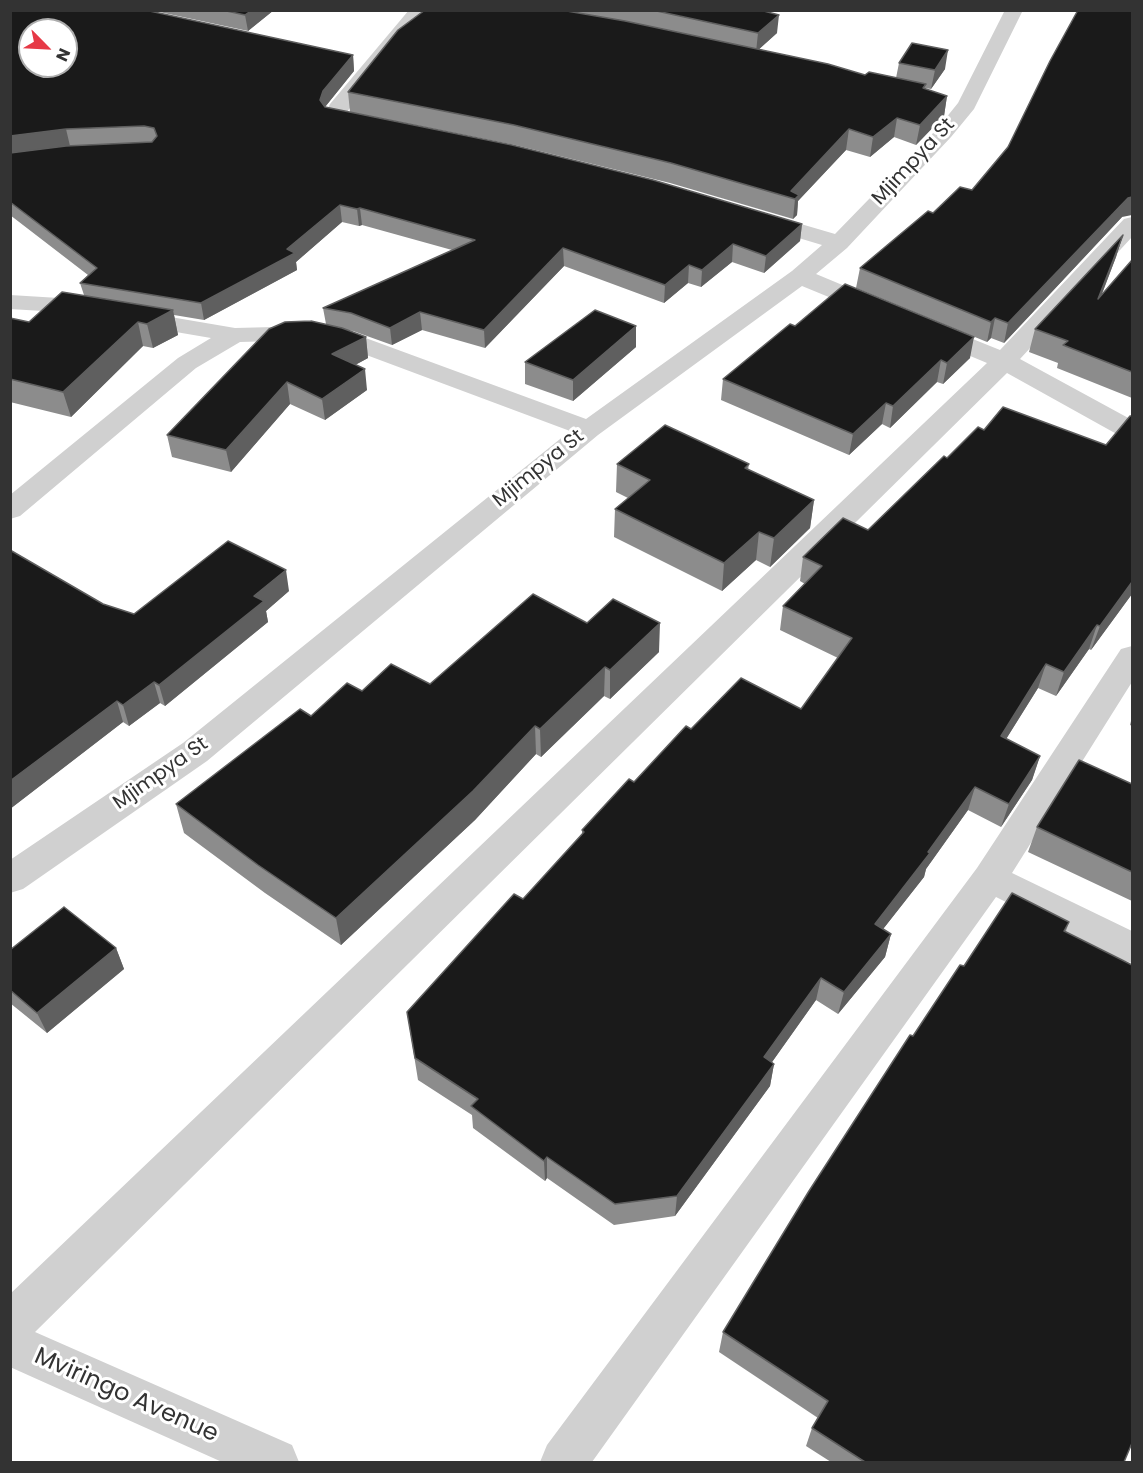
<!DOCTYPE html>
<html>
<head>
<meta charset="utf-8">
<style>
  body { margin:0 }
  #map { position:relative; width:1143px; height:1473px; overflow:hidden; background:#fff; font-family:Poppins,sans-serif }
  canvas { display:block }
  .frame { position:absolute; inset:0; border:12px solid #333; pointer-events:none }
  .north { position:absolute; left:18px; top:18px; width:60px; height:60px; box-sizing:border-box; background:#fff; border:2px solid #adadad; border-radius:50%; rotate:114deg; font-size:16px; font-weight:700; line-height:24px; text-align:center; color:#333 }
  .north::after { content:''; display:block; margin:auto; width:21px; height:27px; background:#e63946; clip-path:polygon(50% 0,100% 100%,50% 72%,0 100%) }
</style>
</head>
<body>
<div id="map">
<canvas width="1143" height="1473"></canvas>
<div class="frame"></div>
<div class="north">N</div>
</div>
<script>
const ctx = document.querySelector('canvas').getContext('2d');
ctx.lineJoin = 'round';
function poly(rows) {
  const path = new Path2D();
  for (const r of rows) {
    path.moveTo(r[0], r[1]);
    for (let i = 2; i < r.length; i += 2) path.lineTo(r[i], r[i + 1]);
  }
  return path;
}
function fillPath(path, color) {
  ctx.fillStyle = color;
  ctx.fill(path, 'evenodd');
}
function stroke(path, color, width, dash) {
  ctx.strokeStyle = color;
  ctx.lineWidth = width;
  ctx.lineCap = dash ? 'butt' : 'round';
  ctx.setLineDash(dash || []);
  ctx.stroke(path);
}
function label(font, color, halo, rows, align = 'center') {
  ctx.font = font + ' Poppins,sans-serif';
  ctx.lineWidth = 6;
  ctx.setLineDash([]);
  ctx.textBaseline = 'middle';
  ctx.strokeStyle = halo;
  ctx.fillStyle = color;
  for (const [text, x, y, turn = 0] of rows) {
    ctx.save();
    ctx.translate(x, y);
    ctx.rotate((+turn || 0) * Math.PI / 180);
    ctx.textAlign = isNaN(turn) ? turn : align;
    if (halo) ctx.strokeText(text, 0, 0);
    ctx.fillText(text, 0, 0);
    ctx.restore();
  }
}
const minor = poly([
  [409,10,428,10,346,113,376,120,379,124,376,128,369,130,327,121,324,117,330,104,409,10],
  [1005,10,1023,10,974,109,951,137,847,248,816,274,888,304,891,309,888,314,879,316,870,314,802,286,598,435,207,761,23,889,10,893,10,860,183,743,570,431,345,347,314,340,240,342,196,368,20,516,10,519,10,495,178,358,211,338,59,312,10,309,10,295,59,298,235,328,314,326,352,333,586,419,792,271,822,245,752,224,749,219,752,214,760,212,835,234,937,129,958,103,1005,10],
  [1132,217,1132,237,1020,359,1132,420,1132,439,1122,437,1007,373,35,1332,292,1445,299,1462,222,1462,10,1367,10,1294,987,363,920,335,917,330,920,325,929,323,938,325,1000,350,1124,219,1132,217],
  [1132,646,1132,682,1012,873,1132,931,1132,963,1119,959,996,897,592,1462,540,1462,547,1445,977,868,1121,649,1132,646]
]);
const wall = poly([
  [10,10,353,55,354,71,325,107,802,224,800,241,764,273,732,262,701,287,688,283,664,303,564,266,485,348,422,330,392,345,353,331,346,330,366,337,368,358,355,365,367,390,325,420,290,404,231,472,172,457,167,435,326,324,323,308,452,250,362,225,359,226,342,222,296,262,297,270,204,320,174,315,178,335,153,348,143,346,71,417,10,402,10,318,29,322,84,295,80,283,88,275,10,215],
  [150,10,274,10,248,31],
  [425,10,760,10,777,33,759,49,865,75,896,78,899,63,945,69,931,89,925,88,925,89,947,96,944,116,916,145,894,137,870,157,846,150,798,201,797,215,793,219,670,183,515,145,350,112,348,92],
  [972,190,1122,217,1004,343,991,338,987,342,856,288,860,268,933,213],
  [1123,235,1116,257,1102,294,1132,260,1132,398,1057,368,1058,363,1029,352,1035,329],
  [795,326,970,358,943,384,937,382,890,428,882,424,849,455,721,400,723,379],
  [636,347,573,401,525,384,525,362],
  [617,464,749,464,748,470,814,500,810,528,770,567,756,560,722,591,614,537,615,509,628,498,616,492],
  [868,530,1132,594,1091,650,1089,649,1056,696,1038,688,1006,739,1040,756,1032,780,1001,827,968,810,926,869,924,877,883,929,891,934,885,957,838,1014,816,1000,772,1062,774,1064,770,1086,675,1216,614,1225,547,1178,545,1181,473,1128,472,1115,418,1080,407,1012,523,899,582,835,582,830,691,729,801,709,838,658,780,630,783,606,805,584,800,581,803,557],
  [10,550,103,604,134,614,289,591,266,611,268,622,165,706,160,703,129,726,123,722,10,809],
  [587,623,659,652,610,699,604,696,541,757,536,754,475,820,341,945,265,893,184,833,176,804,311,716,362,691,430,684],
  [1132,717,1132,726,1130,725],
  [1132,784,1132,901,1028,852,1037,827],
  [1069,922,1066,931,1124,1462,831,1462,806,1446,812,1428,818,1418,719,1352,723,1332,913,1036,964,966],
  [116,948,124,969,47,1033,10,1003,10,950]
]);
const shadedWall = poly([
  [252,10,274,10,248,31,245,15],
  [779,15,777,33,756,52,758,33],
  [948,50,945,69,931,89,935,70],
  [353,55,354,71,325,107,320,100,323,91],
  [947,96,944,116,916,145,920,125],
  [897,118,894,137,870,157,873,137],
  [66,129,70,146,10,153,10,136],
  [849,129,846,150,798,201,797,215,793,219,795,199,791,191],
  [1132,197,1132,215,1122,217,1004,343,1008,323,1128,198],
  [340,205,342,222,296,262,297,270,204,320,201,303,287,249],
  [360,208,362,225,359,226,357,209],
  [802,224,800,241,764,273,766,256],
  [1123,235,1116,257,1091,322,1098,299],
  [733,244,732,262,701,287,702,270],
  [563,248,564,266,485,348,484,330],
  [689,265,688,283,664,303,665,285],
  [173,310,178,335,153,348,147,324],
  [420,312,422,330,392,345,390,328],
  [995,318,991,338,987,342,991,322],
  [138,322,143,346,71,417,63,392],
  [636,326,636,347,573,401,573,380],
  [366,337,368,358,335,376,332,354],
  [974,337,970,358,943,384,947,363],
  [941,360,937,382,890,428,893,406],
  [365,369,367,390,325,420,322,399],
  [287,382,290,404,231,472,226,450],
  [886,403,882,424,849,455,853,434],
  [814,500,810,528,770,567,774,538],
  [759,532,756,560,722,591,724,563],
  [286,570,289,591,266,611,268,622,165,706,159,685,254,596],
  [1132,582,1132,594,1091,650,1100,626],
  [660,623,659,652,610,699,610,670],
  [1097,625,1089,649,1056,696,1064,672],
  [1046,664,1038,688,993,760,1001,736],
  [605,667,604,696,541,757,540,729],
  [154,682,160,703,129,726,123,705],
  [117,701,123,722,10,809,10,781],
  [535,726,536,754,475,820,341,945,336,918],
  [1040,756,1032,780,1001,827,1009,804],
  [975,787,968,810,926,869,924,877,869,947,875,924],
  [891,934,885,957,838,1014,844,992],
  [116,948,124,969,47,1033,37,1013],
  [821,978,816,1000,760,1079,764,1057],
  [774,1064,770,1086,675,1216,677,1196],
  [547,1157,547,1178,545,1181,544,1161]
]);
const building = poly([
  [10,10,145,10,353,55,323,91,320,100,325,107,512,145,653,180,802,224,766,256,733,244,702,270,689,265,665,285,563,248,484,330,420,312,390,328,351,313,323,308,475,240,360,208,357,209,340,205,287,249,295,253,201,303,80,283,97,268,10,202,10,153,66,146,152,142,157,136,154,128,144,126,66,129,10,136,10,10],
  [30,30,66,30,66,66,30,66,30,30],
  [222,10,252,10,245,15,222,10],
  [425,10,561,10,625,21,828,64,865,75,869,72,926,84,923,88,947,96,920,125,897,118,873,137,849,129,791,191,799,195,795,199,671,163,514,125,348,92,398,30,425,10],
  [652,10,760,10,779,15,758,33,652,10],
  [1078,10,1132,10,1132,197,1128,198,1008,323,995,318,991,322,860,268,928,211,933,213,960,187,972,190,1008,147,1050,61,1078,10],
  [912,43,948,50,935,70,899,63,912,43],
  [1123,235,1098,299,1132,260,1132,372,1063,345,1068,341,1035,329,1123,235],
  [845,284,974,337,947,363,941,360,893,406,886,403,853,434,723,379,790,324,795,326,845,284],
  [62,292,173,310,147,324,138,322,63,392,10,379,10,318,29,322,62,292],
  [595,310,636,326,573,380,525,362,595,310],
  [311,321,342,328,366,337,332,354,365,369,322,399,287,382,226,450,167,435,269,329,285,322,311,321],
  [1003,407,1106,445,1130,416,1132,416,1132,582,1100,626,1097,625,1064,672,1046,664,1001,736,1040,756,1009,804,975,787,928,852,930,853,875,924,891,934,844,992,821,978,764,1057,774,1064,677,1196,615,1204,547,1157,544,1161,471,1106,478,1099,415,1058,407,1012,514,894,523,899,584,832,582,830,629,779,634,782,686,726,691,729,741,678,801,709,852,638,783,606,822,566,803,557,843,518,868,530,944,456,947,458,978,427,984,430,1003,407],
  [665,425,749,464,745,468,814,500,774,538,759,532,724,563,615,509,650,480,617,464,665,425],
  [228,541,286,570,254,596,264,601,159,685,154,682,123,705,117,701,10,781,10,550,103,604,134,614,228,541],
  [533,594,587,623,613,599,660,623,610,670,605,667,540,729,535,726,473,791,336,918,258,865,176,804,300,709,311,716,347,683,362,691,391,664,430,684,533,594],
  [1079,760,1132,784,1132,872,1037,827,1079,760],
  [1012,893,1069,922,1064,931,1132,965,1132,1443,1124,1462,865,1462,812,1428,828,1401,723,1332,809,1191,910,1035,913,1036,960,965,964,966,1012,893],
  [64,907,116,948,37,1013,10,990,10,950,64,907]
]);
const streetNames = [
  ["Mjimpya St",914,162,-47],
  ["Mjimpya St",539,469,-39],
  ["Mjimpya St",161,774,-35]
];
const nearStreetnames = [
  ["Mviringo Avenue",126,1396,24]
];
fillPath(minor, '#d0d0d0');
fillPath(wall, '#8c8c8c');
fillPath(shadedWall, '#5f5f5f');
fillPath(building, '#1a1a1a');
stroke(building, '#5f5f5f', 1.5);
label('20px', '#333', '#fff', streetNames);
label('24px', '#333', '#fff', nearStreetnames);
</script>
</body>
</html>
